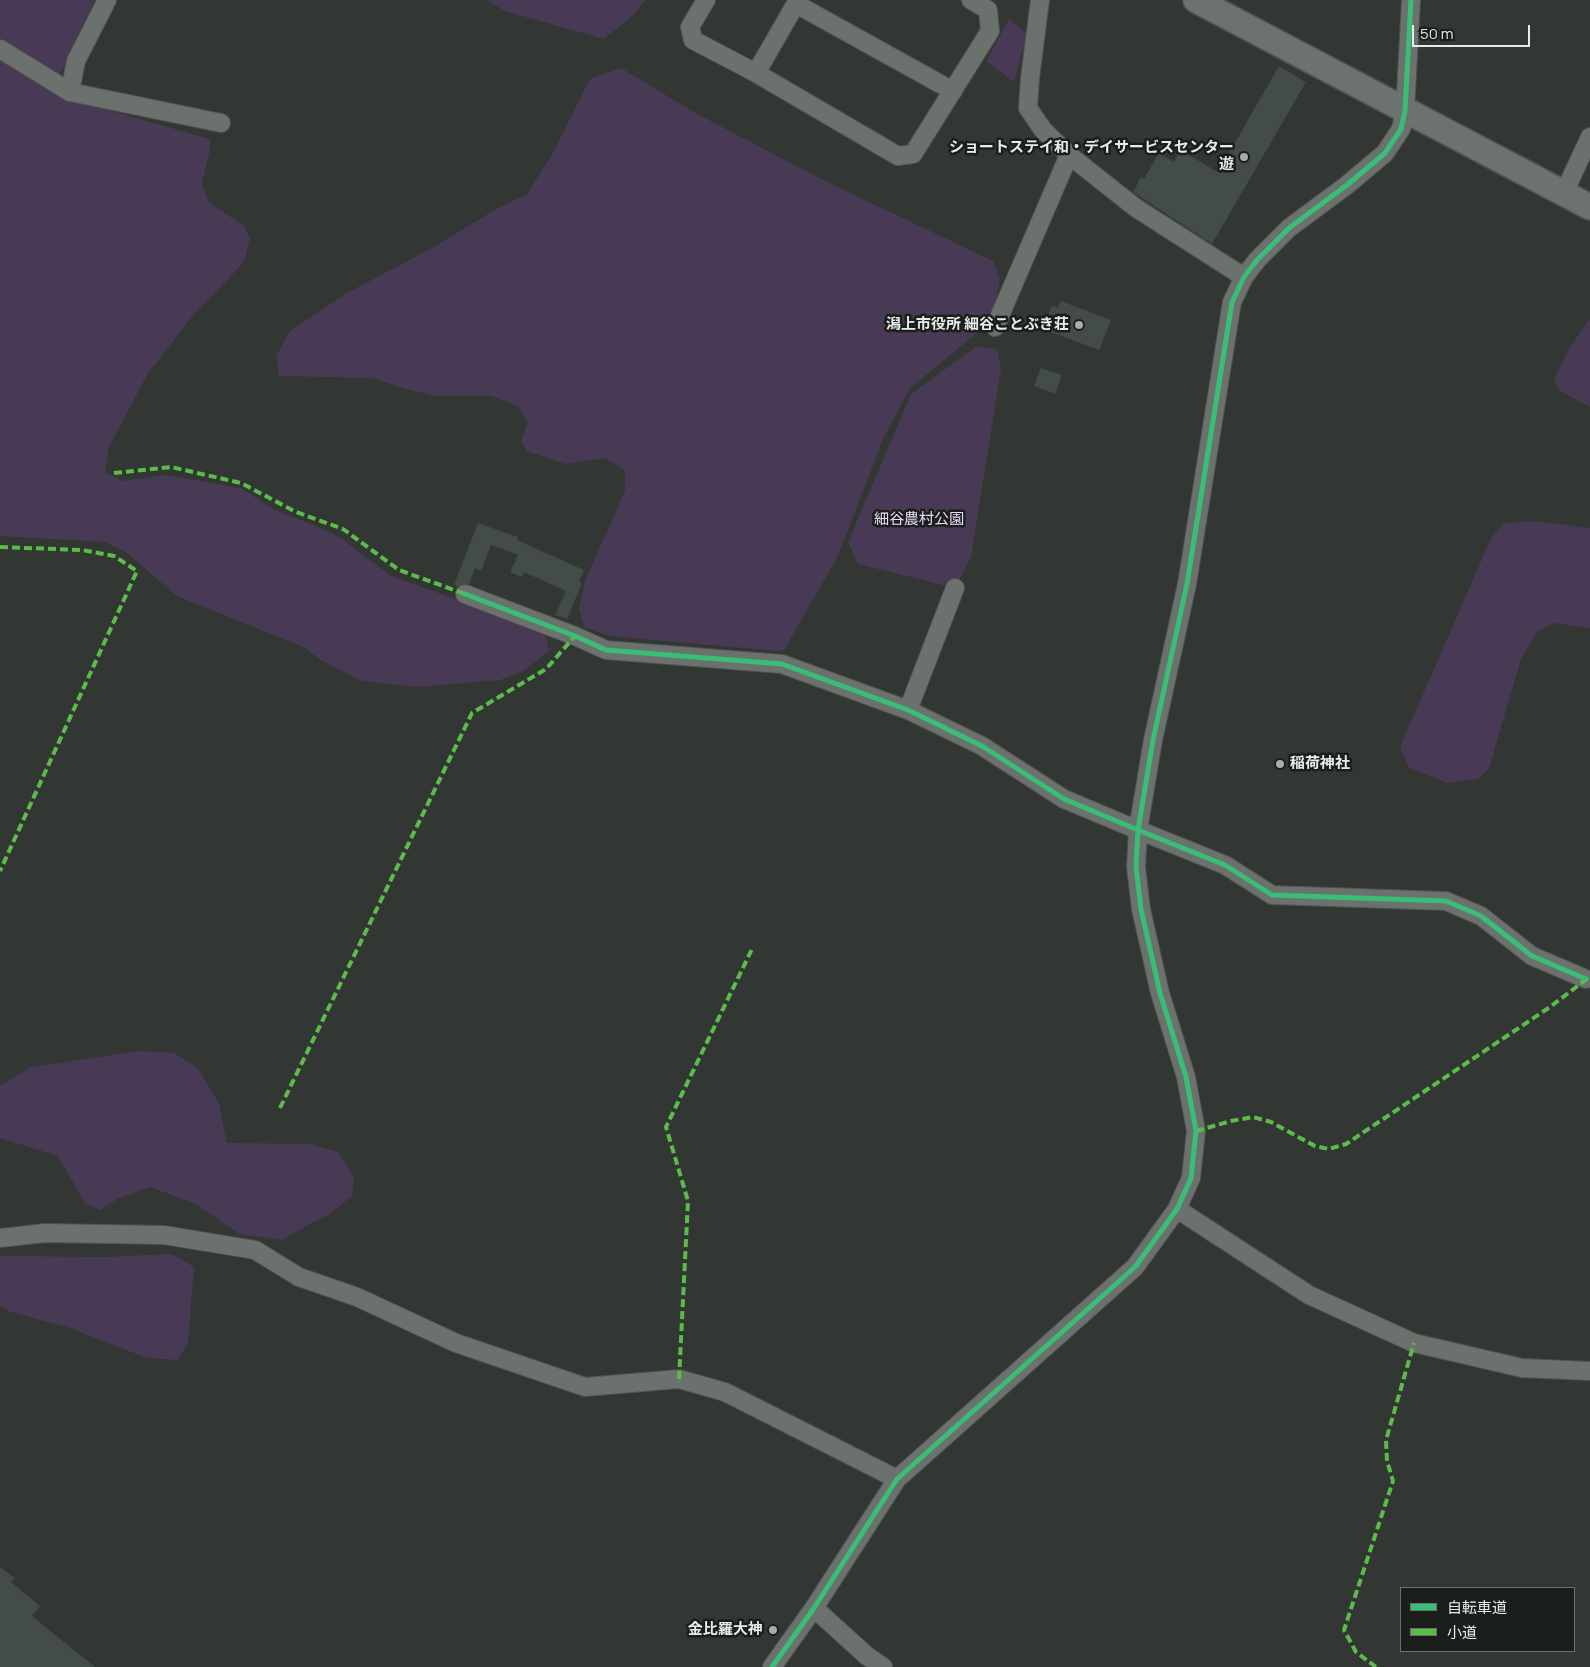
<!DOCTYPE html>
<html>
<head>
<meta charset="utf-8">
<style>
  body { margin:0 }
  #map { position:relative; width:1590px; height:1667px; overflow:hidden; background:#323733; font-family:Manrope,"Noto Sans JP",sans-serif }
  canvas { display:block }
  .legend { position:absolute; left:1400px; top:1587px; width:175px; height:65px; box-sizing:border-box; background:#1b1f1c; border:1px solid #6c716e; margin:0; padding:6px 9px; list-style:none; font-size:15px; color:#e6ece8 }
  .legend li { display:flex; align-items:center; gap:10px; height:25px }
  .legend b { width:25px; border:1px solid #6c716e }
  .scale { position:absolute; left:1412px; top:25px; width:118px; height:22px; box-sizing:border-box; border:2px solid #e6ece8; border-top:0; padding-left:6px; font-size:15px; line-height:18px; white-space:nowrap; color:#e6ece8; -webkit-text-stroke:4px #1b1f1c; paint-order:stroke }
</style>
</head>
<body>
<div id="map">
<canvas width="1590" height="1667"></canvas>
<ul class="legend">
<li><b style="height:6px;background:#3abd76"></b>自転車道</li>
<li><b style="height:6px;background:#5cbc4b"></b>小道</li>
</ul>
<div class="scale">50 m</div>
</div>
<script>
const ctx = document.querySelector('canvas').getContext('2d');
ctx.lineJoin = 'round';
function fillPath(path, color) {
  ctx.fillStyle = color;
  ctx.fill(path, 'evenodd');
}
function poly(rows) {
  const path = new Path2D();
  for (const r of rows) {
    path.moveTo(r[0], r[1]);
    for (let i = 2; i < r.length; i += 2) path.lineTo(r[i], r[i + 1]);
  }
  return path;
}
function stroke(path, color, width, dash) {
  ctx.strokeStyle = color;
  ctx.lineWidth = width;
  ctx.lineCap = dash ? 'butt' : 'round';
  ctx.setLineDash(dash || []);
  ctx.stroke(path);
}
function label(font, color, halo, rows, align = 'center') {
  ctx.font = font + ' Manrope,"Noto Sans JP",sans-serif';
  ctx.lineWidth = 5;
  ctx.setLineDash([]);
  ctx.textBaseline = 'middle';
  ctx.strokeStyle = halo;
  ctx.fillStyle = color;
  for (const [text, x, y, turn = 0] of rows) {
    ctx.save();
    ctx.translate(x, y);
    ctx.rotate((+turn || 0) * Math.PI / 180);
    ctx.textAlign = isNaN(turn) ? turn : align;
    if (halo) ctx.strokeText(text, 0, 0);
    ctx.fillText(text, 0, 0);
    ctx.restore();
  }
}
const green = poly([
  [0,0,95,0,69,53,63,70,56,76,0,42],
  [487,0,646,0,633,15,604,39,505,11],
  [1009,19,1027,33,1014,82,986,61],
  [0,58,72,100,210,139,210,150,202,183,208,202,244,226,250,238,244,262,190,319,148,373,109,447,105,472,123,481,166,475,241,488,273,509,323,529,342,539,391,576,545,631,549,651,523,671,500,680,416,687,362,681,319,659,306,648,177,596,126,552,105,542,0,536],
  [621,68,699,115,823,180,993,261,1000,279,995,307,982,329,910,388,883,439,838,556,784,650,778,651,609,636,584,627,579,609,586,579,625,491,625,470,605,458,565,464,527,451,521,441,528,422,518,406,491,396,435,396,402,388,373,378,279,376,276,356,290,331,347,293,434,247,496,209,526,195,552,155,590,79],
  [1590,319,1590,407,1560,391,1554,379,1570,347],
  [977,346,997,349,1001,369,971,557,955,588,858,564,848,542,911,394],
  [1536,521,1590,528,1590,628,1554,623,1538,631,1521,659,1489,768,1478,779,1448,783,1409,768,1400,747,1492,536,1504,523],
  [140,1051,174,1053,198,1068,219,1104,227,1143,309,1144,338,1152,354,1177,352,1196,327,1216,309,1224,283,1240,240,1234,194,1203,150,1187,117,1199,100,1210,85,1203,58,1156,0,1138,0,1086,31,1067],
  [172,1254,194,1267,188,1343,178,1360,147,1358,70,1328,11,1312,0,1306,0,1256,105,1257]
]);
const building = poly([
  [1279,66,1306,82,1212,244,1133,192,1141,177,1144,179,1159,153,1174,162,1180,150,1218,172],
  [1061,301,1111,320,1099,350,1048,331,1051,320,1047,318,1052,306,1058,308],
  [1041,368,1062,375,1055,394,1034,386],
  [478,523,518,537,517,540,584,570,579,581,582,583,567,619,555,615,566,591,524,572,522,577,510,572,518,555,491,545,481,571,475,568,469,584,463,584,458,587,454,585],
  [0,1567,15,1578,11,1582,40,1606,32,1616,95,1667,0,1667]
]);
const street = poly([
  [706,0,690,27,693,40,756,73,898,156,913,154,990,31,988,10,971,0],
  [1040,0,1030,78,1028,108,1043,130,1069,155,1136,208,1244,277],
  [796,4,953,91],
  [0,49,70,92,221,123],
  [756,73,798,0],
  [70,92,76,61,107,0],
  [1564,193,1590,137],
  [995,327,1069,155],
  [465,594,575,636,606,650,782,664,908,710,982,746,1064,799,1138,830,1225,865,1272,895,1446,901,1481,916,1532,956,1586,979],
  [908,710,955,588],
  [1177,1209,1309,1295,1414,1343,1522,1368,1590,1371],
  [0,1238,45,1233,164,1235,255,1250,299,1277,357,1297,456,1343,585,1387,679,1379,725,1392,897,1479],
  [814,1608,867,1656,883,1667],
  [772,1667,814,1608,897,1479,1135,1267,1177,1209,1191,1178,1196,1131,1186,1077,1160,993,1141,909,1136,867,1138,830,1153,740,1187,584,1232,302,1244,277,1257,260,1289,228,1347,185,1385,153,1401,129,1405,111,1411,0]
]);
const secondary = poly([
  [1196,0,1590,207]
]);
const quiet = poly([
  [114,473,171,467,241,483,296,512,343,529,399,570,465,594],
  [0,547,82,550,114,556,137,571,0,871],
  [280,1108,472,713,546,669,575,636],
  [1196,1131,1231,1121,1253,1117,1271,1122,1315,1146,1329,1149,1346,1144,1550,1007,1588,978],
  [679,1379,688,1201,666,1127,752,949],
  [1376,1667,1356,1652,1344,1630,1393,1481,1387,1461,1386,1440,1414,1343]
]);
const cycleway = poly([
  [465,594,575,636,606,650,782,664,908,710,982,746,1064,799,1138,830,1225,865,1272,895,1446,901,1481,916,1532,956,1586,979],
  [772,1667,814,1608,897,1479,1135,1267,1177,1209,1191,1178,1196,1131,1186,1077,1160,993,1141,909,1136,867,1138,830,1153,740,1187,584,1232,302,1244,277,1257,260,1289,228,1347,185,1385,153,1401,129,1405,111,1411,0]
]);
const markers = [
  [1244,157,5,"#a7ada9"],
  [1079,325,5,"#a7ada9"],
  [1280,764,5,"#a7ada9"],
  [773,1630,5,"#a7ada9"]
];
const poiNames = [
  ["ショートステイ和・デイサービスセンター",1234,148],
  ["遊",1234,165],
  ["潟上市役所 細谷ことぶき荘",1069,325],
  ["稲荷神社",1290,764,"left"],
  ["金比羅大神",763,1630]
];
const parkNames = [
  ["細谷農村公園",919,520]
];
fillPath(green, '#483a54');
fillPath(building, '#434c46');
stroke(street, '#505351', 20);
stroke(secondary, '#505351', 28);
stroke(street, '#6b716d', 18);
stroke(secondary, '#6c736e', 25);
stroke(quiet, '#5cbc4b', 4, [8, 4]);
stroke(cycleway, '#3abd76', 5);
for (const [x, y, r, color] of markers) {
  const dot = new Path2D();
  dot.arc(x, y, r, 0, 2 * Math.PI);
  ctx.fillStyle = color;
  ctx.fill(dot);
  stroke(dot, '#1b1f1c', 2);
}
label('bold 15px', '#e6ece8', '#1b1f1c', poiNames, 'right');
label('15px', '#ecd8fc', '#1b1f1c', parkNames);
</script>
</body>
</html>
